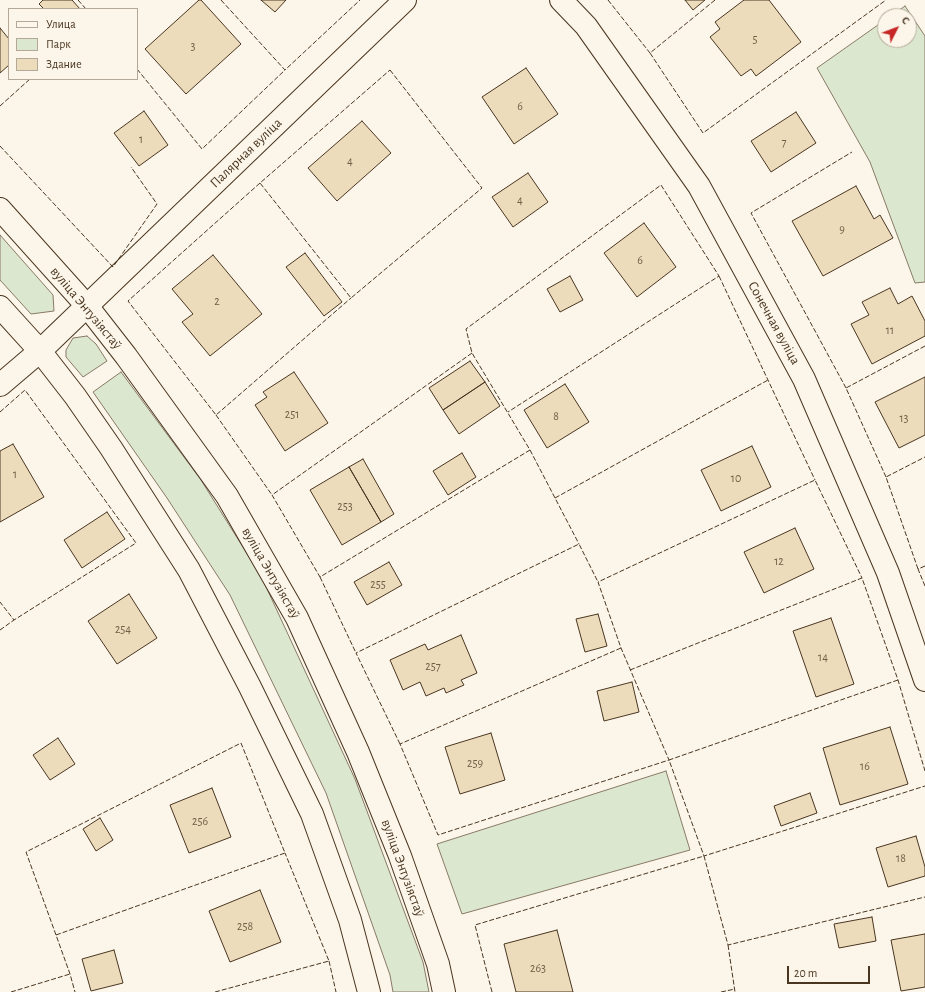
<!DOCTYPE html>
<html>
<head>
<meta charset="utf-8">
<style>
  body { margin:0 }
  #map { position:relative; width:925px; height:992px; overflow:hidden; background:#fbf6e9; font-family:"Alegreya Sans",sans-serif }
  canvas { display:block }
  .legend { position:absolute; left:8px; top:8px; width:130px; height:72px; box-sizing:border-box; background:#fbf6e9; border:1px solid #b4a999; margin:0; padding:5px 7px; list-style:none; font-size:12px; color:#4a3520 }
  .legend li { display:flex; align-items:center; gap:8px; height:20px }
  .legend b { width:20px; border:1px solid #b4a999 }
  .north { position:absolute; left:877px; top:8px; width:40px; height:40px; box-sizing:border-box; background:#fbf6e9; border:1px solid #b4a999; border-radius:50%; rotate:48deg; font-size:11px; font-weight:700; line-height:16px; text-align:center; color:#4a3520 }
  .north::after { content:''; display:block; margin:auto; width:14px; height:18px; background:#c62828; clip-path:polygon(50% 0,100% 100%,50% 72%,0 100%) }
  .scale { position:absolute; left:787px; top:966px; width:83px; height:18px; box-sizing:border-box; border:2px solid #4a3520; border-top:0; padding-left:5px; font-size:12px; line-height:14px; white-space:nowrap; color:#4a3520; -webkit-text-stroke:3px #fbf6e9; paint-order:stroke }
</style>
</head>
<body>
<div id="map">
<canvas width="925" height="992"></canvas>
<ul class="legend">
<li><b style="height:5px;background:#fbf6e9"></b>Улица</li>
<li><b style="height:11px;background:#dce7d0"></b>Парк</li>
<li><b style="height:11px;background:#ecdcbc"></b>Здание</li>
</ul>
<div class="north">С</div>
<div class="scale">20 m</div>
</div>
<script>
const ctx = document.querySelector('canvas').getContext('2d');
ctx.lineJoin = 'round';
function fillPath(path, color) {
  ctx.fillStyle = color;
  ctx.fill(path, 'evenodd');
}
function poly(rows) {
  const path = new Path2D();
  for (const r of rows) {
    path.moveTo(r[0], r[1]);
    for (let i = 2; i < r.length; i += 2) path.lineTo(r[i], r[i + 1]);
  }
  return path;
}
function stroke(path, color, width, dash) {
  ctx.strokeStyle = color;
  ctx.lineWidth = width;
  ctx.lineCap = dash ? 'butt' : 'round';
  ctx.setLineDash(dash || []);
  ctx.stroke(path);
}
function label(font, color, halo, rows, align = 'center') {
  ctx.font = font + ' "Alegreya Sans",sans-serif';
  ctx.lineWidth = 3;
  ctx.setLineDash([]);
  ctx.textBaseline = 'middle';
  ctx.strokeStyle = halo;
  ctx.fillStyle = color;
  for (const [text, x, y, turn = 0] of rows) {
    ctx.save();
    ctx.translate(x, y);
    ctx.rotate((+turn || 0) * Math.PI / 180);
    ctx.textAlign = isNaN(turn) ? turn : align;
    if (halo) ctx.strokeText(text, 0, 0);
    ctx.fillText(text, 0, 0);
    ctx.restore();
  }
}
const green = poly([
  [905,6,925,36,925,282,915,283,870,162,817,68,885,20,885,40,909,40,909,16,891,16,905,6],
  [0,235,53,295,54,311,31,314,0,280,0,235],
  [87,336,96,344,107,361,83,377,66,357,66,350,73,338,87,336],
  [121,372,201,480,261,576,355,779,423,962,429,992,393,992,390,975,326,793,230,595,167,498,93,392,121,372],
  [666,771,690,850,462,914,437,844,666,771]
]);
const building = poly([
  [43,0,72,0,80,9,44,9,39,4,43,0],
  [199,0,201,0,241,44,186,94,145,49,199,0],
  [261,0,286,0,275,12,261,0],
  [685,0,705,0,693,10,685,0],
  [744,0,769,0,801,42,756,76,751,69,741,76,710,37,720,29,715,22,744,0],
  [0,28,9,39,9,65,0,73,0,28],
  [526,68,558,114,514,144,482,97,526,68],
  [144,111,168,145,139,166,114,133,144,111],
  [796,112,816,143,771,172,751,141,796,112],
  [362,121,391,153,337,201,308,168,362,121],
  [528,173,548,202,513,227,492,197,528,173],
  [856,186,874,219,880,215,893,238,823,276,792,221,856,186],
  [644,223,676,267,637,297,604,253,644,223],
  [305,253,342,302,324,316,286,267,305,253],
  [213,255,262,314,210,356,182,322,193,314,172,289,213,255],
  [570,276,583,300,560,312,547,289,570,276],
  [890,288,898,304,912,296,925,321,925,336,872,364,851,324,869,315,862,302,890,288],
  [470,361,485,382,443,410,429,388,470,361],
  [294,372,328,423,285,451,255,405,267,397,263,392,294,372],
  [925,377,925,435,899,448,875,402,925,377],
  [485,382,500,406,459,434,443,410,485,382],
  [565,384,589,422,547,448,524,410,565,384],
  [13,444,44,497,0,522,0,451,13,444],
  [752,446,771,487,721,511,701,470,752,446],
  [462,453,476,477,448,495,433,471,462,453],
  [363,459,394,514,381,522,349,467,363,459],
  [349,467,381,522,342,545,310,490,349,467],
  [107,512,125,539,82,568,64,540,107,512],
  [795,528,814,569,764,593,744,552,795,528],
  [389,562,402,585,367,605,354,582,389,562],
  [129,594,157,638,117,664,88,621,129,594],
  [598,614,607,646,585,652,576,619,598,614],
  [831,618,854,684,816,697,793,631,831,618],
  [461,635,477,673,461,680,464,685,446,693,444,688,426,696,420,682,403,690,390,660,425,644,428,650,461,635],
  [632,682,639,712,604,721,597,691,632,682],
  [890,727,908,784,840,805,823,748,890,727],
  [491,733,505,780,460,794,445,747,491,733],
  [58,738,75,764,50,780,33,755,58,738],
  [212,788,231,837,189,853,170,805,212,788],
  [810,793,817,813,781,826,774,806,810,793],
  [100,818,113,840,96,851,83,829,100,818],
  [916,836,925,867,925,876,888,887,876,848,916,836],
  [260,890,281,942,230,962,209,911,260,890],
  [872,917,876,941,839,948,834,924,872,917],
  [557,930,573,992,516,992,504,944,557,930],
  [925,934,925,987,901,991,891,940,925,934],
  [114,950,123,983,91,991,82,959,114,950]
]);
const street = poly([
  [561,0,586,26,699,186,804,379,888,573,925,680],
  [0,385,40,351,405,0]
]);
const secondary = poly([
  [0,209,87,306,126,356,227,496,297,618,358,752,400,856,438,964,444,992],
  [0,307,40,351,75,396,111,448,189,570,250,687,312,814,350,920,369,992]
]);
const fence = poly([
  [78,0,86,9],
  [221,0,285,70,360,0],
  [608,0,650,53],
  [715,0,650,53,703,133,886,0],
  [137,69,202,149,285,70],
  [390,70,482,188,351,298,260,183,390,70],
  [0,106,30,79],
  [0,146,113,267,157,204,131,167],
  [260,183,128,301,216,415,351,298],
  [719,276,815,480],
  [472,353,272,495,320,577,530,450,472,353,466,329,661,185,719,276,508,412],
  [846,388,751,213,852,152],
  [0,412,25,390,136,543,14,620,0,602],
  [216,415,272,495],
  [530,450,579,544],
  [886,477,846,388,925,346],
  [555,498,768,380],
  [925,566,918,569,925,586],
  [918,569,886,477,925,457],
  [320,577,356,653],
  [0,630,14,620],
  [621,648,400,744,438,835,669,760,621,648,598,582,815,480,862,578],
  [630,670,862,578,898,680,925,771],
  [898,680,669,760,704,856,925,786],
  [400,744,356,653,579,544,598,582],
  [56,935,285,853,241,743,26,852,56,935,70,974,75,992],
  [728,945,735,992],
  [329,961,336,992],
  [11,992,70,974],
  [215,992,329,961,285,853],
  [492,992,475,925,704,856,728,945,925,897],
  [721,992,735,989]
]);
const numberNames = [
  ["5",755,39],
  ["3",193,46],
  ["6",520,106],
  ["1",141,139],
  ["7",784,142],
  ["4",350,161],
  ["4",520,200],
  ["9",842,229],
  ["6",640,260],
  ["2",217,301],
  ["11",890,330],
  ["251",292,414],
  ["8",556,416],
  ["13",904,418],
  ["1",15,474],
  ["10",736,478],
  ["253",345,506],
  ["12",779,561],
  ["255",378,584],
  ["254",123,629],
  ["14",823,657],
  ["257",433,666],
  ["259",475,763],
  ["16",865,766],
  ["256",200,821],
  ["18",901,858],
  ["258",245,926],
  ["263",538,968]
];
const streetNames = [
  ["Палярная вуліца",246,153,-44],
  ["вуліца Энтузіястаў",86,308,50],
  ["Сонечная вуліца",774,323,61],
  ["вуліца Энтузіястаў",271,573,60],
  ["вуліца Энтузіястаў",403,868,70]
];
fillPath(green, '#dce7d0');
stroke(green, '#887966', 1);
fillPath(building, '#ecdcbc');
stroke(building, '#4a3520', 1);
stroke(street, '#4a3520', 24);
stroke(secondary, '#4a3520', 24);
stroke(street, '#fbf6e9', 22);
stroke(secondary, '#fbf6e9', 22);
stroke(fence, '#4a3520', 1, [5, 2]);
label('12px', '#725f47', null, numberNames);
label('14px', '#4a3520', '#fbf6e9', streetNames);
</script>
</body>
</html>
